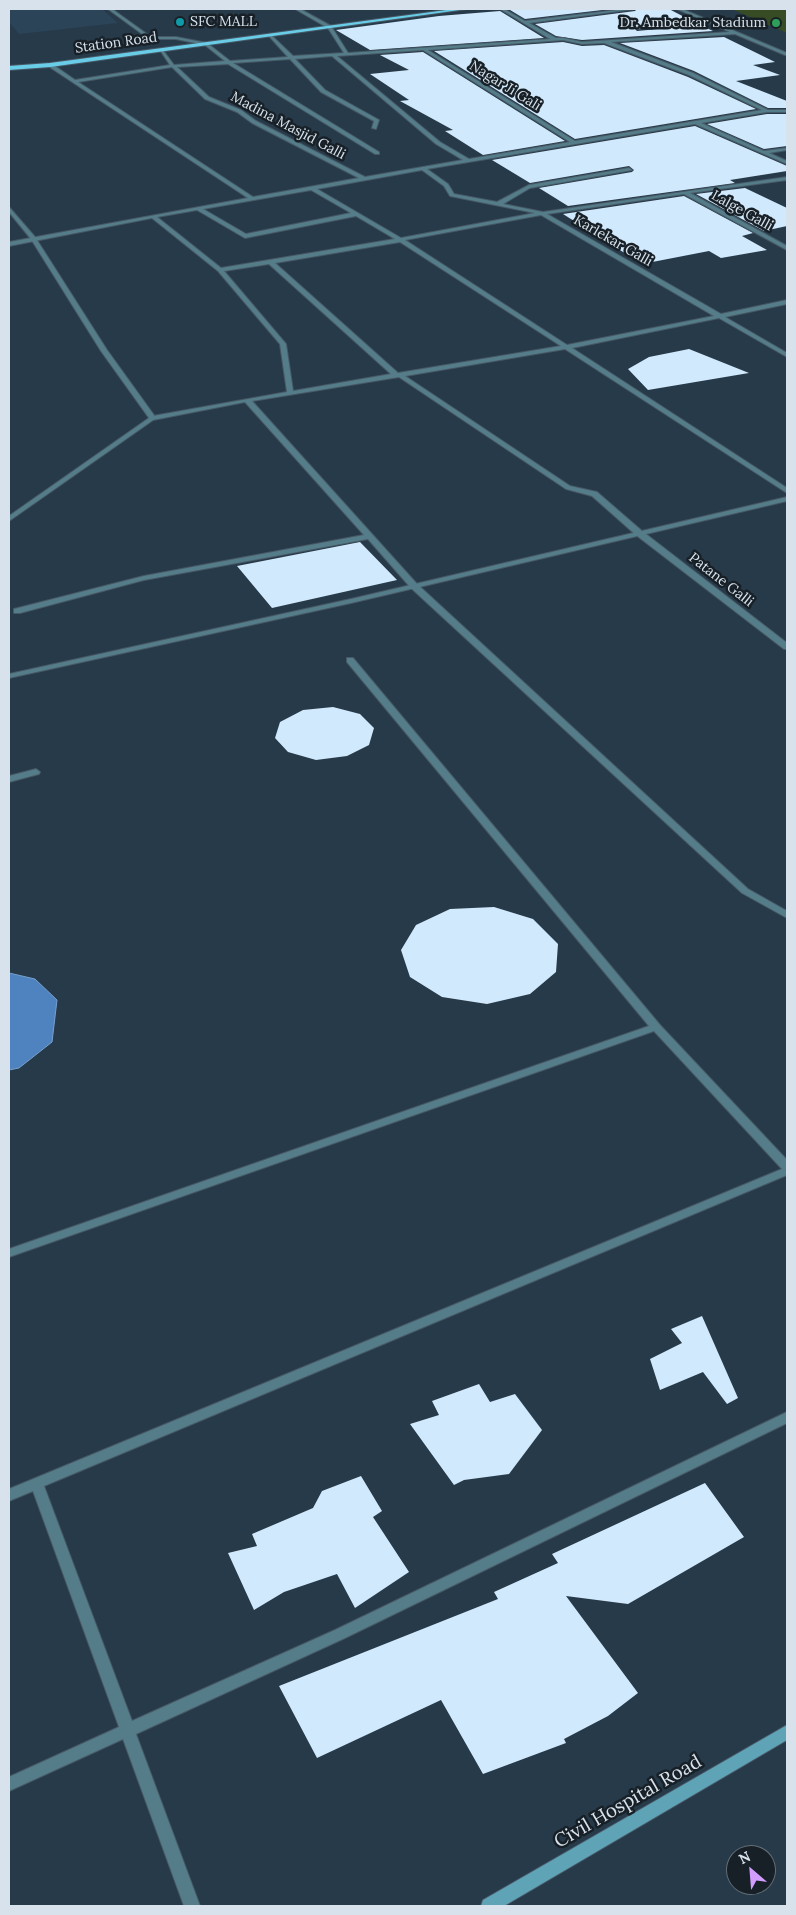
<!DOCTYPE html>
<html>
<head>
<meta charset="utf-8">
<style>
  body { margin:0 }
  #map { position:relative; width:796px; height:1915px; overflow:hidden; background:#273a49; font-family:Lora,serif }
  canvas { display:block }
  .frame { position:absolute; inset:0; border:10px solid #d7e2ec; pointer-events:none }
  .north { position:absolute; left:726px; top:1845px; width:50px; height:50px; box-sizing:border-box; background:#182027; border:1px solid #646e76; border-radius:50%; rotate:333deg; font-size:14px; font-weight:700; line-height:20px; text-align:center; color:#d7e2ec }
  .north::after { content:''; display:block; margin:auto; width:18px; height:22px; background:#d19dfe; clip-path:polygon(50% 0,100% 100%,50% 72%,0 100%) }
</style>
</head>
<body>
<div id="map">
<canvas width="796" height="1915"></canvas>
<div class="frame"></div>
<div class="north">N</div>
</div>
<script>
const ctx = document.querySelector('canvas').getContext('2d');
ctx.lineJoin = 'round';
function fillPath(path, color) {
  ctx.fillStyle = color;
  ctx.fill(path, 'evenodd');
}
function poly(rows) {
  const path = new Path2D();
  for (const r of rows) {
    path.moveTo(r[0], r[1]);
    for (let i = 2; i < r.length; i += 2) path.lineTo(r[i], r[i + 1]);
  }
  return path;
}
function stroke(path, color, width, dash) {
  ctx.strokeStyle = color;
  ctx.lineWidth = width;
  ctx.lineCap = dash ? 'butt' : 'round';
  ctx.setLineDash(dash || []);
  ctx.stroke(path);
}
function label(font, color, halo, rows, align = 'center') {
  ctx.font = font + ' Lora,serif';
  ctx.lineWidth = 5;
  ctx.setLineDash([]);
  ctx.textBaseline = 'middle';
  ctx.strokeStyle = halo;
  ctx.fillStyle = color;
  for (const [text, x, y, turn = 0] of rows) {
    ctx.save();
    ctx.translate(x, y);
    ctx.rotate((+turn || 0) * Math.PI / 180);
    ctx.textAlign = isNaN(turn) ? turn : align;
    if (halo) ctx.strokeText(text, 0, 0);
    ctx.fillText(text, 0, 0);
    ctx.restore();
  }
}
const built = poly([
  [9,9,102,9,118,23,19,34,9,22]
]);
const green = poly([
  [732,9,787,9,787,33,743,14]
]);
const water = poly([
  [9,973,35,979,57,1000,52,1042,19,1068,9,1070,9,973]
]);
const building = poly([
  [530,9,611,9,525,19,510,10],
  [637,9,669,9,690,20,636,26,634,28,637,31,700,25,713,31,582,40,556,36,535,24,635,11],
  [500,11,544,38,370,50,336,30,439,16],
  [724,37,775,62,753,65,780,75,736,81,787,101,787,108,768,108,694,71,620,43],
  [563,42,582,46,604,45,688,77,756,109,575,139,434,51],
  [423,52,565,141,483,155,445,131,453,130,400,101,409,100,370,74,409,70,380,55],
  [767,114,787,114,787,146,764,149,707,124],
  [695,126,787,166,787,171,730,180,735,183,568,206,539,188,632,172,634,170,629,166,530,183,492,160],
  [745,188,787,208,787,226,764,231,696,194],
  [684,196,753,233,742,236,767,250,721,258,709,251,642,264,563,214],
  [689,349,749,373,648,390,628,369,649,357],
  [360,542,397,580,272,608,237,566],
  [333,707,360,714,374,728,369,745,347,756,316,760,288,752,275,738,280,722,303,710],
  [494,907,533,919,558,944,556,972,530,994,487,1004,442,997,410,977,401,950,416,925,450,909],
  [702,1316,738,1398,727,1404,703,1372,660,1390,650,1359,682,1343,671,1329],
  [479,1384,490,1402,515,1394,542,1430,509,1474,464,1480,454,1485,410,1424,439,1415,432,1401],
  [361,1476,382,1511,373,1517,409,1572,355,1608,337,1574,284,1592,254,1610,228,1553,257,1546,252,1534,313,1508,322,1491],
  [705,1483,744,1537,628,1604,566,1596,638,1693,608,1716,564,1739,566,1743,483,1774,441,1700,317,1758,279,1686,498,1599,494,1592,558,1563,552,1554]
]);
const minor = poly([
  [108,9,112,9,151,37,176,37,207,43,230,61,288,57,269,36,270,34,293,56,344,53,328,28,295,9,300,9,331,26,348,53,550,39,500,9,504,9,525,21,625,9,635,9,529,23,556,38,563,38,582,42,730,32,707,22,638,29,636,28,702,20,677,9,682,9,787,53,787,55,785,55,735,34,611,42,693,73,768,110,787,110,787,112,767,112,701,123,764,151,787,148,787,150,769,153,787,161,787,164,695,124,427,169,448,184,454,194,497,202,529,185,629,168,632,170,530,188,503,204,543,212,787,177,787,180,690,193,787,246,787,250,684,194,547,214,721,314,787,300,787,304,725,317,787,353,787,357,719,318,572,348,787,488,787,493,565,349,405,376,570,486,597,492,642,531,787,643,787,649,784,649,636,535,592,496,566,489,399,377,252,401,417,584,748,889,787,911,787,918,742,893,411,588,368,539,144,580,20,613,14,613,14,609,144,576,364,535,245,402,153,420,150,418,153,416,287,392,280,344,218,271,152,218,9,246,9,242,248,198,48,66,48,64,52,64,75,80,170,65,160,50,162,49,174,65,225,61,205,45,176,39,149,39,108,9],
  [563,40,582,44,604,43,689,75,762,110,575,141,428,50,563,40],
  [423,50,570,142,469,159,440,142,337,56,423,50],
  [332,56,436,144,463,160,365,177,256,121,241,110,209,97,177,67,228,64,375,154,379,154,379,152,233,63,290,59,321,92,374,121,372,128,376,129,379,120,325,90,295,59,332,56],
  [172,67,205,99,237,112,252,123,359,178,253,197,78,82,172,67],
  [422,170,444,186,450,196,535,213,401,238,317,189,422,170],
  [311,190,351,213,246,234,203,209,311,190],
  [197,210,245,238,356,216,395,239,221,268,157,217,197,210],
  [541,215,714,316,567,345,405,240,541,215],
  [400,242,561,346,398,373,275,263,400,242],
  [269,264,391,374,293,391,286,344,224,271,269,264],
  [347,658,353,658,660,1025,787,1160,787,1175,44,1486,132,1721,335,1630,787,1412,787,1423,345,1638,136,1734,200,1906,184,1906,123,1739,9,1791,9,1777,119,1727,33,1491,9,1501,9,1489,782,1169,654,1031,9,1257,9,1249,649,1026,347,662,347,658],
  [36,769,40,772,39,774,9,782,9,776,36,769]
]);
const tertiary = poly([
  [9,207,35,237,107,350,156,418,9,521,9,516,149,418,101,351,31,239,9,212,9,207],
  [787,497,787,501,351,603,9,678,9,674,351,599,787,497]
]);
const secondary = poly([
  [787,1725,787,1740,504,1906,481,1906,483,1900,787,1725]
]);
const trunk = poly([
  [454,9,467,9,50,67,9,70,9,66,50,63,454,9]
]);
const markers = [
  [180,22,5,"#0f9aa8"],
  [776,23,5,"#2e9e5b"]
];
const farPoinames = [
  ["SFC MALL",190,22],
  ["Dr. Ambedkar Stadium",766,23,"right"]
];
const farStreetnames = [
  ["Station Road",116,43,-8],
  ["Nagar Ji Gali",505,86,32],
  ["Madina Masjid Galli",288,126,28],
  ["Lalge Galli",742,211,29],
  ["Karlekar Galli",613,241,30],
  ["Patane Galli",721,580,38]
];
const nearStreetnames = [
  ["Civil Hospital Road",628,1802,-30]
];
fillPath(built, '#2b4458');
fillPath(green, '#374b24');
fillPath(water, '#4f83c0');
stroke(water, '#78a0cd', 1);
fillPath(building, '#d1e9fc');
stroke(minor, '#475866', 2);
stroke(tertiary, '#475866', 2);
stroke(secondary, '#475866', 2);
stroke(trunk, '#475866', 2);
fillPath(minor, '#547d89');
fillPath(tertiary, '#547d89');
fillPath(secondary, '#5fa3b6');
fillPath(trunk, '#69cde8');
for (const [x, y, r, color] of markers) {
  const dot = new Path2D();
  dot.arc(x, y, r, 0, 2 * Math.PI);
  ctx.fillStyle = color;
  ctx.fill(dot);
  stroke(dot, '#182027', 2);
}
label('14px', '#d7e2ec', '#182027', farPoinames, 'left');
label('14px', '#d7e2ec', '#182027', farStreetnames);
label('19px', '#d7e2ec', '#182027', nearStreetnames);
</script>
</body>
</html>
